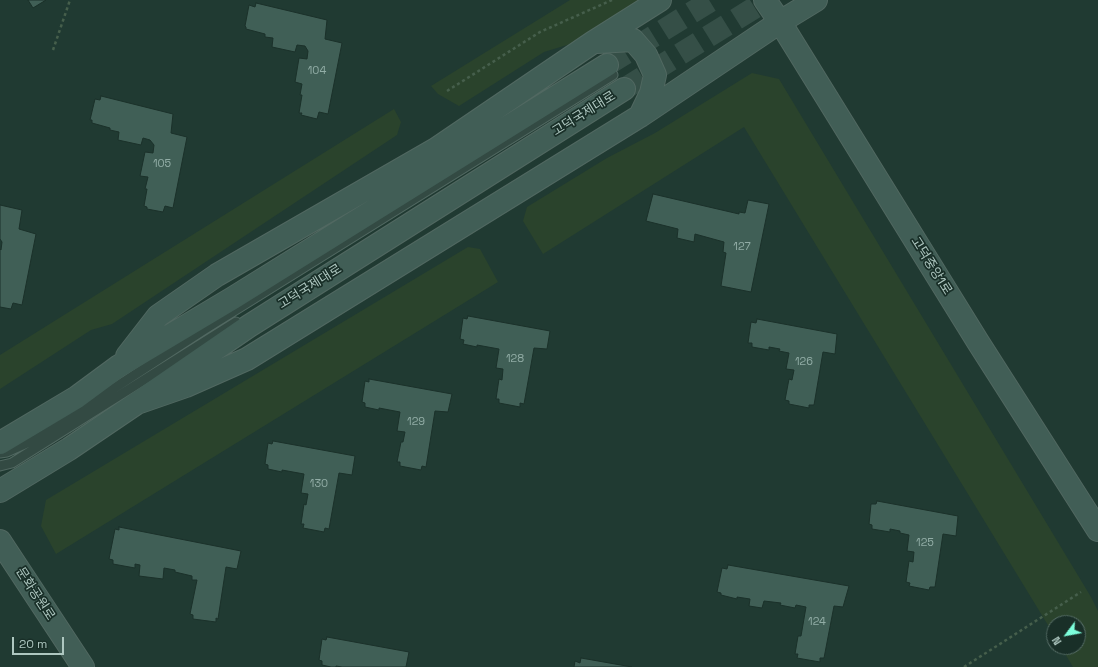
<!DOCTYPE html>
<html>
<head>
<meta charset="utf-8">
<style>
  body { margin:0 }
  #map { position:relative; width:1098px; height:667px; overflow:hidden; background:#203a32; font-family:"Space Grotesk",sans-serif }
  canvas { display:block }
  .north { position:absolute; left:1046px; top:615px; width:40px; height:40px; box-sizing:border-box; background:#192f28; border:1px solid #556c65; border-radius:50%; rotate:238deg; font-size:11px; font-weight:700; line-height:16px; text-align:center; color:#aec7c0 }
  .north::after { content:''; display:block; margin:auto; width:14px; height:18px; background:#7cfedb; clip-path:polygon(50% 0,100% 100%,50% 72%,0 100%) }
  .scale { position:absolute; left:12px; top:637px; width:52px; height:18px; box-sizing:border-box; border:2px solid #aec7c0; border-top:0; padding-left:5px; font-size:12px; line-height:14px; white-space:nowrap; color:#aec7c0; -webkit-text-stroke:3px #192f28; paint-order:stroke }
</style>
</head>
<body>
<div id="map">
<canvas width="1098" height="667"></canvas>
<div class="north">N</div>
<div class="scale">20 m</div>
</div>
<script>
const ctx = document.querySelector('canvas').getContext('2d');
ctx.lineJoin = 'round';
function fillPath(path, color) {
  ctx.fillStyle = color;
  ctx.fill(path, 'evenodd');
}
function poly(rows) {
  const path = new Path2D();
  for (const r of rows) {
    path.moveTo(r[0], r[1]);
    for (let i = 2; i < r.length; i += 2) path.lineTo(r[i], r[i + 1]);
  }
  return path;
}
function stroke(path, color, width, dash) {
  ctx.strokeStyle = color;
  ctx.lineWidth = width;
  ctx.lineCap = dash ? 'butt' : 'round';
  ctx.setLineDash(dash || []);
  ctx.stroke(path);
}
function label(font, color, halo, rows, align = 'center') {
  ctx.font = font + ' "Space Grotesk","Noto Sans KR",sans-serif';
  ctx.lineWidth = 3.5;
  ctx.setLineDash([]);
  ctx.textBaseline = 'middle';
  ctx.strokeStyle = halo;
  ctx.fillStyle = color;
  for (const [text, x, y, turn = 0] of rows) {
    ctx.save();
    ctx.translate(x, y);
    ctx.rotate((+turn || 0) * Math.PI / 180);
    ctx.textAlign = isNaN(turn) ? turn : align;
    if (halo) ctx.strokeText(text, 0, 0);
    ctx.fillText(text, 0, 0);
    ctx.restore();
  }
}
const green = poly([
  [570,0,644,0,580,41,544,52,459,106,438,94,431,86],
  [752,73,779,79,1091,597,1098,611,1098,667,1073,667,1061,647,1078,647,1078,623,1054,623,1054,635,744,127,543,254,523,221,527,207,607,158,655,133],
  [394,109,401,122,397,135,112,324,91,330,0,389,0,355],
  [468,247,480,249,498,282,56,554,41,526,46,500]
]);
const building = poly([
  [28,0,46,0,33,8,28,0],
  [256,3,327,20,325,39,342,43,328,114,319,112,317,119,301,115,302,113,299,113,302,95,300,95,302,84,295,82,299,58,307,59,308,51,305,46,297,45,295,52,272,47,273,38,265,37,265,34,246,29,246,27,245,26,249,5,255,7,256,3],
  [101,96,173,114,171,133,187,137,173,208,165,206,163,212,147,209,147,207,144,206,147,189,145,189,148,177,140,176,145,152,153,153,154,145,150,140,143,138,141,145,118,140,119,132,110,130,110,128,92,123,92,120,90,120,95,99,100,100,101,96],
  [653,194,739,214,739,212,745,213,748,200,769,204,751,292,721,286,726,253,723,252,724,242,695,234,694,242,677,238,678,229,646,221,653,194],
  [0,205,22,210,19,229,36,234,22,305,13,303,11,309,0,307,0,249,1,250,2,242,0,239,0,205],
  [468,316,550,331,547,349,534,348,524,404,520,403,520,407,499,403,499,399,496,399,499,379,502,380,503,369,496,368,499,349,477,345,477,347,463,344,464,340,460,339,463,318,467,319,468,316],
  [757,319,837,334,835,354,823,352,814,405,809,405,809,408,789,404,789,401,785,400,789,379,792,380,794,370,786,369,789,353,779,351,780,349,769,347,769,350,752,347,752,343,748,343,751,322,756,323,757,319],
  [369,379,452,394,448,412,435,411,426,467,422,466,421,470,400,466,400,462,397,462,401,442,403,442,405,432,397,431,400,412,379,408,379,410,365,407,365,403,362,402,365,381,369,382,369,379],
  [273,441,355,456,352,475,339,473,329,529,325,528,324,532,303,528,304,524,301,524,304,504,306,505,308,494,301,493,304,474,282,470,282,472,268,469,268,465,265,464,268,443,272,444,273,441],
  [877,501,958,516,956,536,943,534,935,587,930,587,929,590,909,586,910,583,906,582,909,561,913,562,914,552,907,551,909,535,900,533,900,531,890,529,890,532,872,529,872,525,869,524,871,504,876,504,877,501],
  [119,527,241,551,237,569,226,567,218,619,216,618,216,622,193,619,193,615,190,614,197,580,192,580,192,576,175,572,175,570,164,568,163,579,139,576,140,565,135,564,135,568,113,564,113,560,109,559,115,529,119,530,119,527],
  [728,565,849,586,843,607,834,606,824,658,820,658,820,662,797,658,798,654,795,654,798,636,801,636,806,607,796,605,795,608,780,605,781,603,764,601,762,608,749,606,750,599,737,597,737,599,721,595,721,593,717,592,722,568,727,569,728,565],
  [327,637,409,652,406,667,342,667,336,666,336,667,331,667,322,665,322,661,319,660,322,639,326,640,327,637],
  [581,658,632,667,574,667,575,661,580,663,581,658]
]);
const secondaryTunnel = poly([
  [607,65,712,0],
  [624,89,767,0]
]);
const path = poly([
  [53,50,70,0],
  [447,91,540,32,612,0],
  [964,667,1081,592]
]);
const lane = poly([
  [0,453,7,452,36,439,205,329,613,75],
  [0,466,12,463,236,322]
]);
const secondary = poly([
  [765,0,780,22,978,342,1098,530],
  [597,42,633,40,646,55,655,75,651,93,640,116],
  [127,356,158,316,217,275,436,149,592,43,660,0],
  [137,403,186,386,247,359,640,116,780,22,816,0],
  [0,443,77,397,119,366,233,298,607,65],
  [0,491,69,449,137,403,249,326,624,89],
  [0,541,83,667]
]);
const numberNames = [
  ["104",317,71],
  ["105",162,164],
  ["127",742,247],
  ["128",515,359],
  ["126",804,362],
  ["129",416,422],
  ["130",319,484],
  ["125",925,543],
  ["124",817,622]
];
const streetNames = [
  ["고덕국제대로",584,114,-32],
  ["고덕중앙1로",931,266,58],
  ["고덕국제대로",310,287,-32],
  ["문화공원로",35,594,57]
];
fillPath(green, '#2a432c');
fillPath(building, '#405f56');
stroke(building, '#1b312a', 1);
stroke(secondaryTunnel, '#354f47', 22, [22, 11]);
stroke(lane, '#516861', 11);
stroke(secondary, '#516861', 24);
stroke(path, '#465f4c', 2.5, [3, 3]);
stroke(lane, '#334a43', 9);
stroke(secondary, '#415e56', 22);
label('11px', '#92ada6', null, numberNames);
label('13px', '#aec7c0', '#192f28', streetNames);
</script>
</body>
</html>
